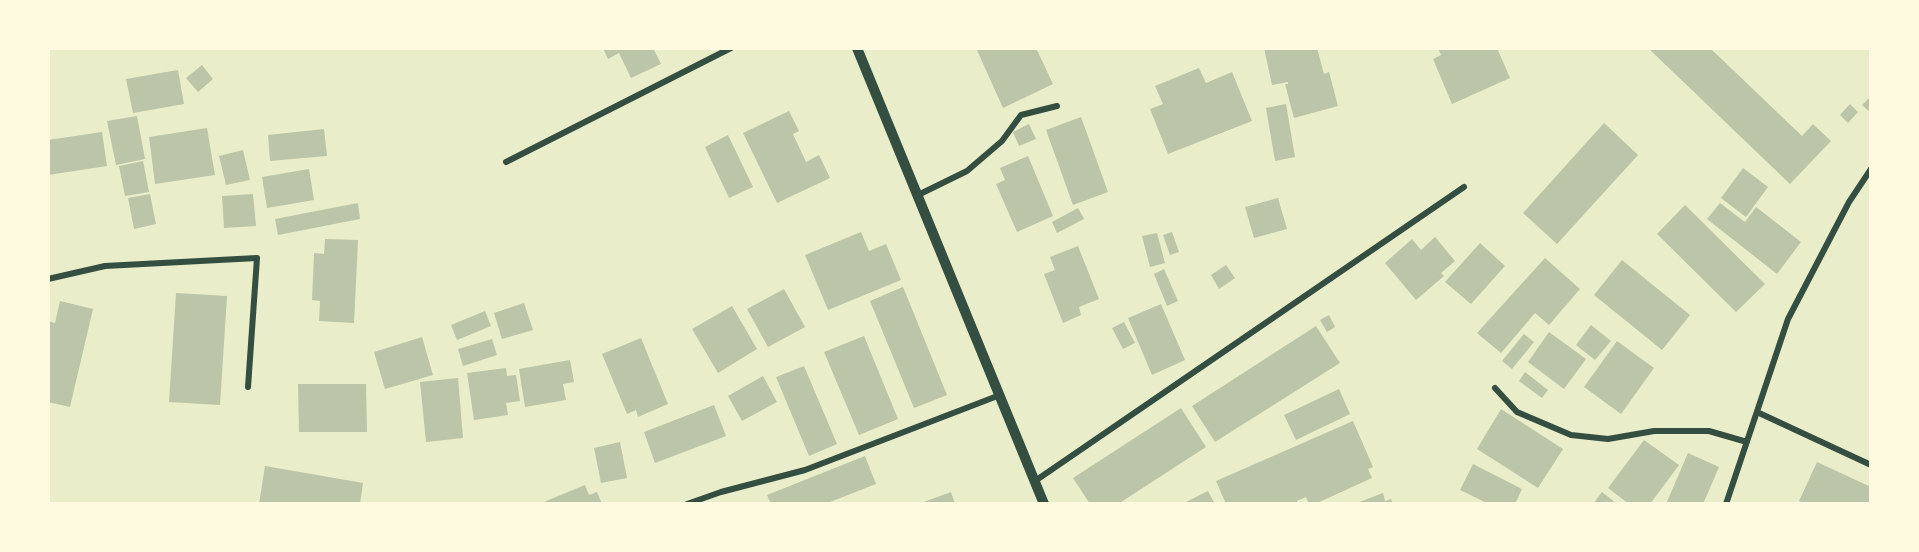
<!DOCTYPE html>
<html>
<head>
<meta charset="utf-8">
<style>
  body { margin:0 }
  #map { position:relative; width:1919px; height:552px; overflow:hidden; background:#e9edc9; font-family:"Open Sans",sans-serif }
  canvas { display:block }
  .frame { position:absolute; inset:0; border:50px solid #fefae0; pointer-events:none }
</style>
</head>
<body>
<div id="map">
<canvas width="1919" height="552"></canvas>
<div class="frame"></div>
</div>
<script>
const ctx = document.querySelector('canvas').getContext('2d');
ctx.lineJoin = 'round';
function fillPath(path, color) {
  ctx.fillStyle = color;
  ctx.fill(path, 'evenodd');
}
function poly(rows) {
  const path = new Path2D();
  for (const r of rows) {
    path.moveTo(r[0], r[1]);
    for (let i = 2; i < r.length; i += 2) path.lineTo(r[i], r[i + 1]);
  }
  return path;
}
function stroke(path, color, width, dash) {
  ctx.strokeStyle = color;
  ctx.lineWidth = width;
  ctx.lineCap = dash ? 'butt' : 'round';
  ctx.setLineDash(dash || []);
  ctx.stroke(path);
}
const building = poly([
  [603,48,653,48,661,64,631,78,619,53,608,59],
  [976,48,1036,48,1053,84,1003,108],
  [1264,48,1317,48,1324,74,1329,72,1338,106,1294,118,1285,84,1288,84,1288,82,1272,85],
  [1438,48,1497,48,1510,78,1452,104,1433,59,1441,55],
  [1648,48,1710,48,1802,136,1813,124,1831,141,1790,184],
  [202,65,213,79,198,92,186,78],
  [1199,68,1206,83,1232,72,1252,121,1168,154,1150,109,1163,104,1155,86],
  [178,70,184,104,133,113,126,79],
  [1871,96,1871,113,1862,105],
  [1286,104,1295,157,1275,161,1266,108],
  [1850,104,1858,112,1848,123,1840,115],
  [789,111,799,131,793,134,806,162,819,155,830,178,777,203,743,133],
  [137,116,145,159,116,165,107,121],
  [1081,117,1108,192,1073,205,1046,130],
  [1604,123,1638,155,1557,244,1523,213],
  [1029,124,1036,139,1019,146,1013,132],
  [207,128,215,175,155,184,149,137],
  [324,129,327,156,270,161,268,135],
  [102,132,107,166,48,175,48,140],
  [728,135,753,187,729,198,705,147],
  [243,150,250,180,226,185,219,156],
  [1028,156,1053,216,1017,232,996,184,1005,180,1000,168],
  [143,161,149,192,125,196,119,166],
  [1743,168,1768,187,1746,217,1721,198],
  [309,169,314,200,267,208,262,177],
  [150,194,156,224,134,229,128,198],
  [253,194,256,226,224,228,222,196],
  [1278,198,1287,229,1254,238,1245,207],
  [358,203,360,219,278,235,275,219],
  [1720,203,1745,222,1756,207,1801,242,1777,274,1707,219],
  [1685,205,1765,284,1736,312,1657,234],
  [1078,208,1084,219,1057,233,1052,222],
  [861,232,869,251,886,244,901,280,828,310,805,255],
  [1172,232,1179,252,1170,255,1163,235],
  [1157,233,1165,263,1150,267,1142,236],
  [1435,237,1455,261,1441,273,1444,276,1416,300,1385,263,1412,239,1421,250],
  [325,239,358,240,354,323,319,321,320,301,312,300,314,253,324,254],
  [1480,243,1505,266,1471,304,1445,282],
  [1078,246,1099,299,1079,307,1081,315,1063,323,1044,274,1055,270,1050,257],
  [1545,258,1580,289,1549,325,1535,313,1501,353,1477,333],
  [1622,260,1690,315,1662,350,1594,295],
  [1226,265,1235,278,1219,289,1211,275],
  [1164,269,1178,301,1167,306,1154,274],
  [903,287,947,395,914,408,870,301],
  [784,289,805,327,768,347,747,309],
  [176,293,227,296,220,405,169,402],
  [60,301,93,309,70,407,48,402,48,321,55,323],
  [524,303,533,330,502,339,494,313],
  [1161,304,1185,360,1152,375,1128,318],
  [732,306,757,349,718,373,692,329],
  [485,311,491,326,457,340,451,325],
  [1329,315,1335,327,1327,332,1320,320],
  [1124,322,1135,343,1123,349,1112,328],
  [1591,325,1611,341,1595,360,1576,345],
  [1316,326,1340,363,1215,442,1192,406],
  [1549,332,1586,359,1564,389,1528,362],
  [1524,334,1534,342,1512,369,1502,361],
  [864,336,898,419,859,435,824,352],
  [422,337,433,375,385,389,374,352],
  [641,338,668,404,638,417,636,410,627,414,602,354],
  [492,339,497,355,463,366,458,349],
  [1617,341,1654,368,1621,414,1584,387],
  [570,360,574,382,563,384,566,400,525,407,519,369],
  [804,366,837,444,809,456,776,377],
  [506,368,507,376,516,375,520,401,506,403,508,415,474,420,467,373],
  [1525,372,1548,390,1542,398,1519,381],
  [763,376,777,402,742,421,728,396],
  [458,378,463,438,426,442,420,382],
  [298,384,366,384,367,432,299,432],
  [1339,389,1350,414,1296,440,1284,415],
  [714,405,726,436,655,463,644,432],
  [1181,408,1206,447,1118,504,1090,504,1073,478],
  [1501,409,1563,449,1538,488,1477,449],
  [1353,421,1373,467,1368,469,1372,478,1315,504,1309,504,1306,497,1297,501,1298,504,1226,504,1216,481],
  [1644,440,1679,465,1650,504,1629,504,1608,488],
  [620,442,627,478,601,483,594,448],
  [1688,453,1719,467,1703,504,1666,504],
  [865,456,876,484,825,504,771,504,767,495],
  [1817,462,1871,487,1871,504,1805,504,1799,501],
  [1473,464,1522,489,1515,504,1489,504,1460,490],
  [265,466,363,483,360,504,259,504],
  [585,485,589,495,597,492,602,504,539,504],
  [1208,491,1215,504,1182,504],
  [951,492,955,504,918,504],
  [1602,492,1617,504,1593,504],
  [1383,493,1385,501,1391,499,1393,504,1354,504]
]);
const minor = poly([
  [506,162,731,48],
  [918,195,967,171,1002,141,1021,115,1057,106],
  [48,279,105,266,257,258,248,387],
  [1495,388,1517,412,1571,435,1608,439,1654,431,1709,431,1747,442],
  [1757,412,1871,465],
  [1035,481,1464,187],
  [687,504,721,492,805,470,1000,395],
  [1726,504,1788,319,1849,202,1871,169]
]);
const tertiary = poly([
  [857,48,1044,504]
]);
fillPath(building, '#bcc5a7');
stroke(minor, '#344e41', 6);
stroke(tertiary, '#344e41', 10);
</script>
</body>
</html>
